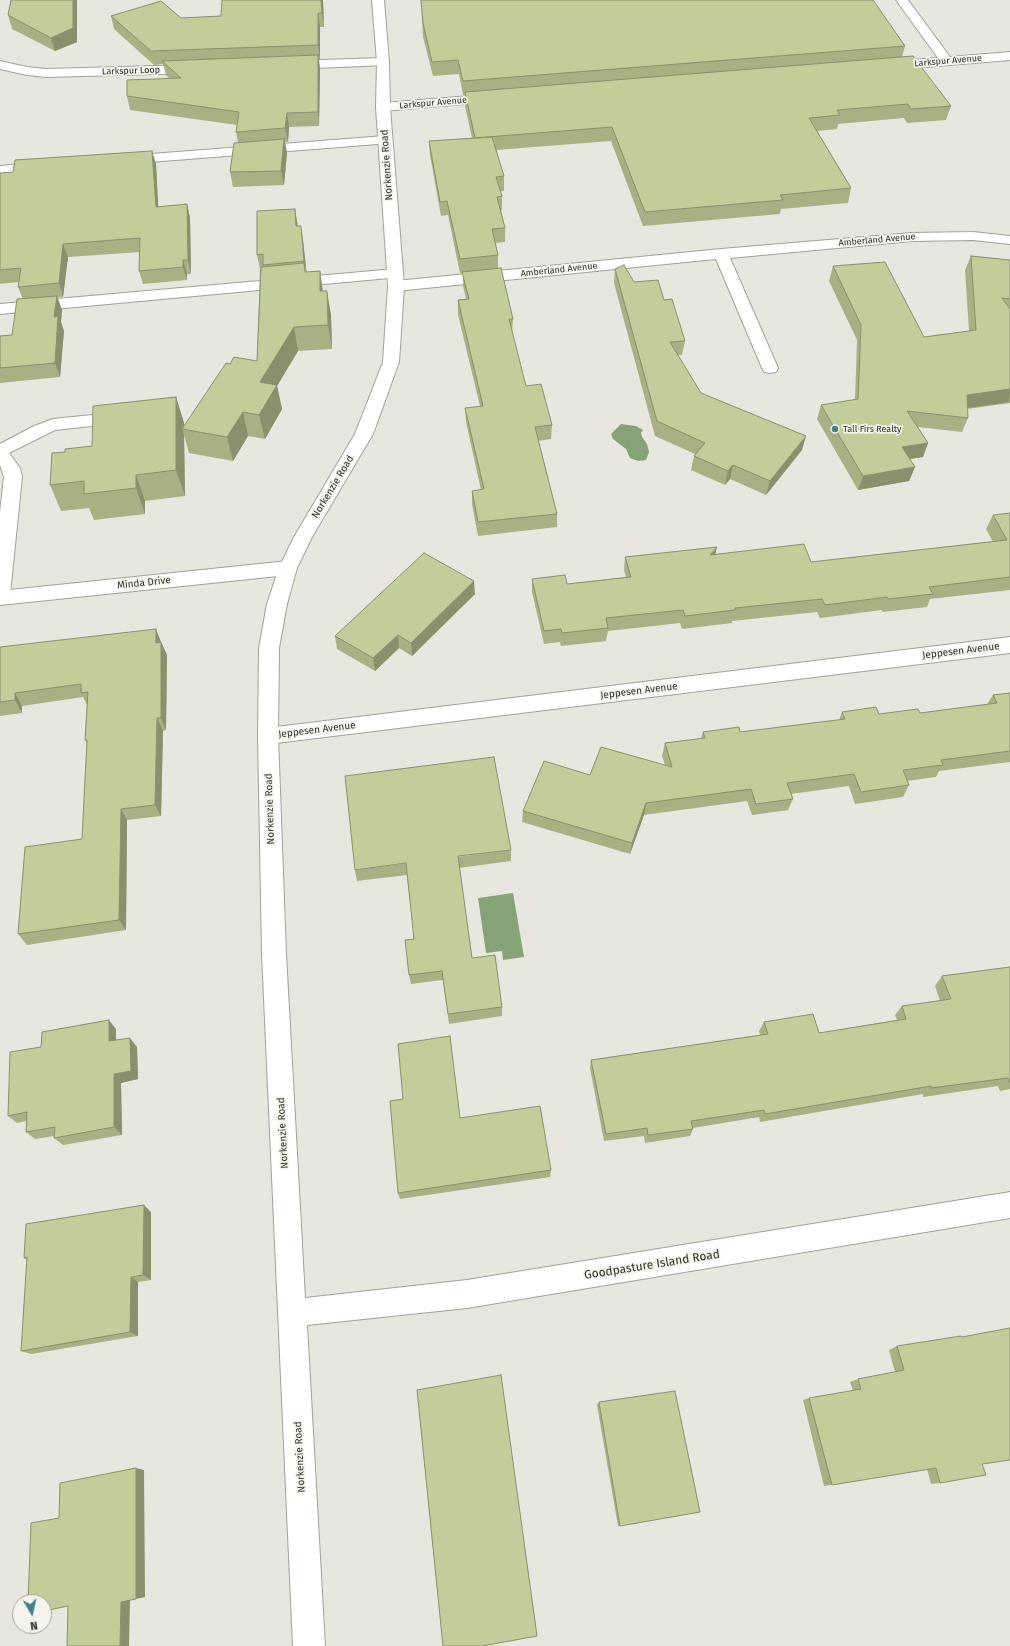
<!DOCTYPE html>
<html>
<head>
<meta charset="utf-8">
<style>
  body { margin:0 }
  #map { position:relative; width:1010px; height:1646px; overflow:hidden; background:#e8e7df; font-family:"Fira Sans",sans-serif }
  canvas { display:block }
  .north { position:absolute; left:12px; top:1594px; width:40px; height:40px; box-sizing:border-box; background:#f5f4ec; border:1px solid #a6a69f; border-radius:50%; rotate:171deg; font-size:11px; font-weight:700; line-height:16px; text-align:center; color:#30302c }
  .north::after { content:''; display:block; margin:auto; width:14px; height:18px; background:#3d8580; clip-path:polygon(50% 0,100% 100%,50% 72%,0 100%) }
</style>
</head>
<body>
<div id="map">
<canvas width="1010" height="1646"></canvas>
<div class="north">N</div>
</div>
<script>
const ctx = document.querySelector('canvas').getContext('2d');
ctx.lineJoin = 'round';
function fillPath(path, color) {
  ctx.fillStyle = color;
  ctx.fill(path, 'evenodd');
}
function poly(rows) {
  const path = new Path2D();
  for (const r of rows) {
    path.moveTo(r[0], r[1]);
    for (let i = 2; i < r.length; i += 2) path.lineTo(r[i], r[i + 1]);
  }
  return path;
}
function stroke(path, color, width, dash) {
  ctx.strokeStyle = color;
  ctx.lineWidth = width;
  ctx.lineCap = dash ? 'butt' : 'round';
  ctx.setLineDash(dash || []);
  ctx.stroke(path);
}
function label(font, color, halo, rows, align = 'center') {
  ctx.font = font + ' "Fira Sans",sans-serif';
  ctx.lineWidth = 3.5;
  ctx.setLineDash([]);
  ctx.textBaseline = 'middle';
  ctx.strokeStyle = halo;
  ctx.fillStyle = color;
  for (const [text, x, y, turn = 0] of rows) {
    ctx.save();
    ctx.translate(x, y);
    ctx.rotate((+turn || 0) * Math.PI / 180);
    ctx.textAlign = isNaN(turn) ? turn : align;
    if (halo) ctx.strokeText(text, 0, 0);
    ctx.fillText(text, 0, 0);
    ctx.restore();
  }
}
const water = poly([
  [621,424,636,426,643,430,641,433,642,437,647,444,649,452,646,460,638,461,630,458,626,449,613,439,611,434],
  [513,893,524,957,503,960,502,951,486,953,478,898]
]);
const lane = poly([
  [385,136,390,137,392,140,390,143,125,164,120,163,118,160,120,157,125,156,385,136],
  [43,162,48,163,50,166,48,169,0,174,0,166,43,162],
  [122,412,128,414,131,418,128,422,55,430,9,453,20,468,22,477,10,594,7,599,0,601,0,512,4,477,0,465,0,444,34,426,53,419,122,412]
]);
const street = poly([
  [896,0,908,0,950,57,1010,52,1010,60,888,70,883,69,882,66,883,63,888,62,938,58,896,0],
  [383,58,387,59,389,62,387,65,290,69,285,68,284,65,285,62,290,61,383,58],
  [0,61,27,67,46,69,194,65,199,66,200,69,199,72,194,73,46,77,27,75,0,69,0,61],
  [495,94,500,95,502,98,500,101,383,111,378,110,376,107,378,104,383,103,495,94],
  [973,232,1010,236,1010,244,973,240,912,241,730,258,778,368,776,372,770,373,764,372,762,368,716,259,396,291,391,289,388,286,391,283,396,281,721,249,912,233,973,232],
  [395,269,400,271,403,274,400,277,0,314,0,304,395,269],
  [288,561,295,563,297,568,295,573,288,575,0,605,0,591,288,561],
  [1010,637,1010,653,268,744,261,742,258,736,261,730,268,728,1010,637]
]);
const secondary = poly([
  [372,0,384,0,389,62,390,107,404,286,399,362,373,434,312,537,297,568,287,604,279,648,278,736,286,954,305,1298,467,1280,1010,1192,1010,1218,467,1308,307,1325,325,1646,293,1646,262,954,258,736,259,648,267,604,279,568,294,537,355,434,383,362,388,286,376,107,377,62,372,0]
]);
const wall = poly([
  [11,0,77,0,77,42,55,51,12,29,8,15],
  [222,0,323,0,324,27,320,27,320,59,319,59,320,69,319,126,289,127,288,142,285,142,287,153,284,185,233,187,230,172,238,142,236,132,237,125,130,110,127,96,169,78,166,75,163,64,154,65,114,29,111,16,181,18,221,16],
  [421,0,905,46,902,57,951,106,946,120,907,123,904,118,838,124,837,129,817,131,851,188,848,203,781,209,780,214,643,226,611,141,496,150,504,176,504,191,500,191,502,196,502,210,501,211,505,228,505,242,495,243,498,255,498,268,513,319,512,333,526,386,552,425,551,439,538,441,557,514,557,527,478,536,472,504,472,491,481,490,466,422,465,408,480,406,458,315,458,300,466,299,463,286,463,273,460,273,448,215,441,216,430,155,429,141,472,138,465,106,465,95,463,95,459,74,433,76,423,37],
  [156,164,158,207,187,204,190,218,191,274,187,274,187,280,143,284,139,271,140,252,68,257,63,297,57,297,62,310,61,322,64,331,60,377,0,383,0,336,12,335,23,299,18,287,19,282,0,284,0,173],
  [295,209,298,226,303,240,306,272,320,271,323,291,331,315,332,349,298,351,277,386,282,409,265,439,248,436,233,461,189,453,184,435,185,496,145,501,145,514,94,520,89,508,61,511,50,485,92,446,176,397,184,423,184,427,230,364,257,361,260,269,257,255],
  [971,256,1010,260,1010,403,967,409,968,418,962,432,918,427,928,443,923,457,909,459,915,467,909,481,858,490,817,419,821,405,855,400,857,340,829,281,833,266,924,337,969,331,965,270],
  [615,269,634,282,664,300,685,341,682,355,678,355,701,393,802,450,766,495,730,479,725,485,691,470,694,456,695,454,655,436,614,283],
  [1010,513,1010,590,930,599,927,607,882,612,882,610,820,618,817,612,732,621,732,623,682,629,680,623,608,631,606,641,561,646,560,642,544,644,532,592,532,579,567,584,626,577,624,570,625,557,715,554,811,562,993,542,986,529,993,515],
  [475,594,412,656,399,648,375,671,337,649,335,636],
  [161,642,167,655,166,730,163,731,161,816,127,820,126,930,27,945,18,934,82,839,87,743,85,740,87,705,83,697,22,706,22,713,0,716,0,647],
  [1010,693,1010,762,939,771,936,777,907,781,909,785,903,797,855,804,849,786,791,794,793,799,788,810,752,815,747,801,644,815,630,854,522,822,523,811,590,775,665,765,662,756,665,743,701,739,703,732,740,732,839,720,842,712,879,714,920,713,987,704,993,695],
  [511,850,511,861,459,868,472,958,502,1007,502,1016,449,1024,443,980,411,984,409,975,414,939,407,875,357,881,355,870],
  [1010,967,1010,1089,1000,1091,998,1086,923,1097,923,1094,760,1122,759,1117,693,1128,693,1129,690,1136,645,1143,644,1136,604,1141,590,1068,591,1060,760,1035,759,1031,764,1022,819,1033,897,1020,895,1015,902,1006,940,1001,935,986,942,976],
  [116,1029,116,1040,137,1047,138,1079,121,1083,122,1135,63,1145,54,1138,54,1136,35,1139,26,1132,26,1121,17,1123,8,1116,41,1047],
  [460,1118,551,1170,550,1177,400,1199,398,1193],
  [151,1212,151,1280,138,1282,138,1336,31,1354,21,1351,27,1260,24,1258],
  [897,1346,982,1464,940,1483,931,1484,927,1469,824,1486,803,1400,809,1398,853,1391,850,1382,858,1379,895,1372,889,1350],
  [599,1402,620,1526,618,1526,597,1405]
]);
const shadedWall = poly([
  [73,0,77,0,77,42,55,51,51,38],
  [321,0,323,0,324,27,322,13],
  [318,13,320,27,320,59,318,45],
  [318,55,320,69,319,126,318,112],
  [287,113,289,127,288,142,285,128],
  [284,139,287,153,284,185,281,171],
  [152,151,156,164,159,221,156,207],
  [187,204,190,218,191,274,188,260],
  [295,209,297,223,298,240,296,226],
  [301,226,303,240,307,275,304,261],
  [63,244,68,257,63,297,59,283],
  [183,260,187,274,187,280,183,267],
  [320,271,323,295,320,291],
  [327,291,331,315,332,349,328,325],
  [57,296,62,310,61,322,64,331,60,377,55,363,54,317],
  [294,327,298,351,277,386,282,409,265,439,259,415,260,382],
  [1010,389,1009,402,961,409,967,395],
  [176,397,184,423,184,429,182,429,184,435,185,496,176,470],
  [243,412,248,436,233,461,227,437],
  [806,436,802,450,766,495,770,481],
  [928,443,923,457,897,461,902,447],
  [733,465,730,479,725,485,728,471],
  [915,467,909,481,858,490,863,476],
  [136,475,145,501,145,514,136,488],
  [717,547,714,560,710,555],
  [474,581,475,594,412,656,411,643],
  [156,629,161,642,161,656,156,643],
  [398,635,399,648,375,671,373,658],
  [161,642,167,655,166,730,161,718],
  [15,693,22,706,22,713,15,700],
  [157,718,163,731,161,816,155,805],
  [646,803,644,815,630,854,632,843],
  [121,809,127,820,126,930,119,920],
  [109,1020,116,1029,116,1050,109,1041],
  [130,1038,137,1047,138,1079,121,1083,122,1135,114,1127,114,1074],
  [144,1205,151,1212,151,1280,143,1275],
  [131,1277,138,1282,138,1336,130,1332],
  [136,1468,144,1470,145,1597,136,1599],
  [130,1600,129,1646,120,1646,121,1602]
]);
const building = poly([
  [11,0,73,0,73,28,51,38,8,15,11,0],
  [222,0,321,0,322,13,318,13,318,45,151,51,111,16,161,1,181,18,221,16,222,0],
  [421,0,873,0,905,46,463,81,458,60,432,62,423,23,421,0],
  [318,55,318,112,287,113,285,128,236,132,239,112,127,96,127,80,181,78,162,61,318,55],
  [913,56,951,106,911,109,908,104,837,110,840,115,809,118,851,188,780,195,783,200,645,212,612,127,475,138,465,92,913,56],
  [492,137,504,176,496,177,502,196,497,197,505,228,492,229,498,255,460,259,447,201,440,202,429,141,492,137],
  [284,139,281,171,230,172,234,143,284,139],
  [152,151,156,207,187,204,188,260,183,260,183,267,139,271,140,238,63,244,59,283,18,287,21,268,0,270,0,173,13,172,15,160,152,151],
  [295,209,296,226,301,226,304,261,263,265,263,254,257,255,257,211,295,209],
  [971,256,1010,260,1010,299,1002,298,1010,309,1010,389,967,395,968,418,907,411,928,443,902,447,915,467,863,476,821,405,858,399,861,325,833,266,885,262,924,337,976,330,971,256],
  [304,263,305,272,320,271,320,291,327,291,328,325,294,327,260,382,277,385,259,415,243,412,227,437,182,429,226,363,230,364,234,357,257,361,261,267,304,263],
  [624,265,634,282,658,280,664,300,672,299,685,341,670,342,701,393,806,436,770,481,733,465,728,471,694,456,705,443,657,421,615,269,624,265],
  [501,268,513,319,509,319,526,386,541,384,552,425,535,427,557,514,478,522,472,491,484,489,465,408,483,406,458,300,469,299,462,272,501,268],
  [57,296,54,317,58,316,55,363,0,368,0,336,12,335,17,299,57,296],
  [176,397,176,470,136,475,136,488,84,494,84,481,50,485,52,453,65,452,65,449,92,446,93,406,176,397],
  [1010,513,1010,577,929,587,933,594,888,599,887,597,825,605,822,599,735,608,735,610,685,616,683,610,606,618,608,628,562,633,561,629,544,631,532,579,565,575,567,584,631,577,625,557,717,547,710,555,804,544,811,562,1007,540,993,515,1010,513],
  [424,553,474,581,411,643,398,635,373,658,335,636,424,553],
  [156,629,156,643,161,642,161,718,157,718,155,805,121,809,119,920,18,934,25,847,82,839,87,740,85,740,88,692,81,693,81,684,15,693,15,700,0,702,0,647,156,629],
  [1010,693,1010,751,941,760,943,765,903,770,909,785,861,792,854,774,787,783,793,799,756,804,751,789,646,803,632,843,523,811,544,761,590,775,601,747,672,767,665,743,705,738,703,732,739,727,740,732,845,719,842,712,876,707,879,714,918,709,920,713,997,703,993,695,1010,693],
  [494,757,511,850,458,856,472,958,495,955,502,1007,448,1014,442,971,409,975,405,940,414,939,406,863,355,870,345,776,494,757],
  [1010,967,1010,1082,1009,1082,1008,1078,931,1088,931,1086,765,1114,764,1110,691,1121,693,1129,648,1135,647,1128,606,1134,591,1060,768,1034,764,1022,813,1014,819,1033,906,1019,902,1006,951,999,942,976,1010,967],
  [109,1020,109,1041,130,1038,131,1071,114,1074,114,1127,54,1138,55,1127,26,1132,27,1112,8,1116,10,1052,41,1047,42,1032,109,1020],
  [450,1036,460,1118,540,1106,551,1170,398,1193,390,1101,403,1099,398,1044,450,1036],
  [144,1205,143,1275,131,1277,130,1332,21,1351,27,1257,24,1258,26,1224,144,1205],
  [1010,1328,1010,1460,982,1464,986,1475,940,1483,936,1468,832,1485,809,1398,861,1389,858,1379,904,1370,897,1346,961,1336,962,1337,1010,1328],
  [501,1375,537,1636,482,1646,443,1646,417,1390,501,1375],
  [675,1391,700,1512,620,1526,599,1402,675,1391],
  [136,1468,136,1599,121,1602,120,1646,67,1646,68,1606,44,1611,44,1602,28,1602,31,1523,59,1518,60,1483,136,1468]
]);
const markers = [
  [835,429,4,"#3d8580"]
];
const farStreetnames = [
  ["Larkspur Avenue",948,61,-5],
  ["Larkspur Loop",131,71,-2],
  ["Larkspur Avenue",433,103,-5],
  ["Amberland Avenue",877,240,-5],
  ["Amberland Avenue",559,270,-6]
];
const farPoinames = [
  ["Tall Firs Realty",843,429]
];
const streetNames = [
  ["Norkenzie Road",387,165,-94],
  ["Norkenzie Road",333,487,-59],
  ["Minda Drive",144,583,-6],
  ["Jeppesen Avenue",961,651,-7],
  ["Jeppesen Avenue",639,691,-7],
  ["Jeppesen Avenue",317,730,-7],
  ["Norkenzie Road",270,809,-92],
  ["Norkenzie Road",283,1133,-93],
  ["Norkenzie Road",300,1457,-93]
];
const nearStreetnames = [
  ["Goodpasture Island Road",652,1265,-9]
];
fillPath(water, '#86a378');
stroke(lane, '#a1a098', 2);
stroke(street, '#a1a098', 2);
stroke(secondary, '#a1a098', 2);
fillPath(lane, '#fff');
fillPath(street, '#fff');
fillPath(secondary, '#fff');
fillPath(wall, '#a8b084');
fillPath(shadedWall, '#88906c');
fillPath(building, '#c3cd9a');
stroke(building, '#88906c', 1);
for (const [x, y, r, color] of markers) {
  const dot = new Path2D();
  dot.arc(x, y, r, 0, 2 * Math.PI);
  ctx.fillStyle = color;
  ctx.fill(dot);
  stroke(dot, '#f5f4ec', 1.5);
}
label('9px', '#30302c', '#f5f4ec', farStreetnames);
label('9px', '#30302c', '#f5f4ec', farPoinames, 'left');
label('10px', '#30302c', '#f5f4ec', streetNames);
label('12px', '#30302c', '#f5f4ec', nearStreetnames);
</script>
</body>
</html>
